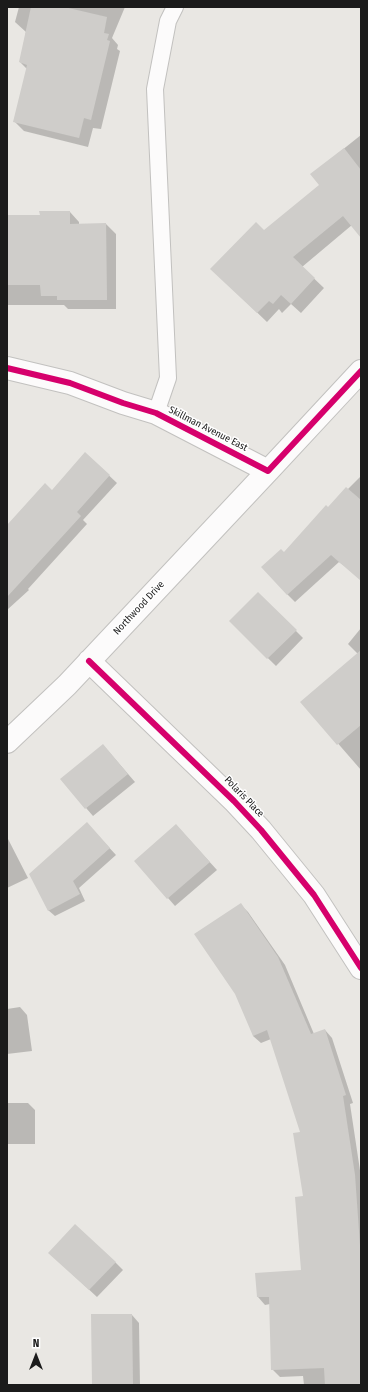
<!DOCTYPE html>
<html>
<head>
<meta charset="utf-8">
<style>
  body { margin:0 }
  #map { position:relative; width:368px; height:1392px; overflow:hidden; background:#e9e7e3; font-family:"Fira Sans Condensed",sans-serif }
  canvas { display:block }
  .frame { position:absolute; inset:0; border:8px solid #1b1b1b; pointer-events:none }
  .north { position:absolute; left:16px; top:1336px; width:40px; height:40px; -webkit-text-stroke:3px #fff; paint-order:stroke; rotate:0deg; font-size:11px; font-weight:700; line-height:16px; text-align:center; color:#1b1b1b }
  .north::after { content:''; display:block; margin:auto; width:14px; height:18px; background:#1b1b1b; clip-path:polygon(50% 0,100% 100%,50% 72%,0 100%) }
</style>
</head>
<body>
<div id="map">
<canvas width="368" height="1392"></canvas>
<div class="frame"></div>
<div class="north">N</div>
</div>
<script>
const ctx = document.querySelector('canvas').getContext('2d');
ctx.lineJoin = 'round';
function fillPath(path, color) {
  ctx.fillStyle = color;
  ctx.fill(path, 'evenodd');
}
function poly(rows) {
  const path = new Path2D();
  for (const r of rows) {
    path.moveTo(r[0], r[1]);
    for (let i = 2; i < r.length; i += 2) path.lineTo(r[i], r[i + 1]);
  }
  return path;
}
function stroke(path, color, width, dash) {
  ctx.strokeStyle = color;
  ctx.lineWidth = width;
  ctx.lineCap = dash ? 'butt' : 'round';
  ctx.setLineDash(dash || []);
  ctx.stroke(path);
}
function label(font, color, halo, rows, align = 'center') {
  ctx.font = font + ' "Fira Sans Condensed",sans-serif';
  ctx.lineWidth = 3;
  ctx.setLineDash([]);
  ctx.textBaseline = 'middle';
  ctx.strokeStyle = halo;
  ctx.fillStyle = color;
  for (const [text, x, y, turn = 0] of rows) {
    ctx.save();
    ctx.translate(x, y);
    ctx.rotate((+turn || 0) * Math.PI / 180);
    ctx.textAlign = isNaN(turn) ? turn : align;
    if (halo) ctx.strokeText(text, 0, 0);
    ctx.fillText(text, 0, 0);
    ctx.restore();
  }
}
const shadow = poly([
  [19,7,125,7,112,38,118,45,117,49,120,51,101,129,93,128,88,147,24,131,14,121,27,69,20,62,26,32,15,22],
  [361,135,361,236,352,225,302,267,324,288,301,313,291,304,282,313,279,309,267,322,221,278,264,231,320,185,312,174],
  [70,212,79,222,79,225,106,224,116,234,116,309,68,309,64,305,7,305,7,216,41,216],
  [85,453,117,483,83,520,87,524,28,589,29,590,7,610,7,526,52,491],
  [361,476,361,578,339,562,295,602,287,594,284,553],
  [258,593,303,638,276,666,230,621],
  [361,628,361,770,302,702,358,654,348,644],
  [103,745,135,782,93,816,61,779],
  [176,825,217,870,175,906,168,898],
  [93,830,116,855,79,888,85,901,55,916,48,910],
  [7,837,28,878,7,888],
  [240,904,248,912,285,965,314,1034,325,1030,332,1038,353,1103,350,1104,361,1177,361,1385,304,1385,303,1376,280,1377,272,1369,270,1304,265,1305,258,1297,256,1274,302,1271,304,1197,301,1132,271,1039,261,1043,253,1036],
  [20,1007,27,1015,32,1051,7,1054,7,1009],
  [7,1103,28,1103,35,1110,35,1144,7,1144],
  [57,1260,115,1262,123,1270,97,1297],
  [132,1315,139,1323,140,1385,93,1385]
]);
const building = poly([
  [31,7,64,7,107,17,104,33,109,34,107,40,110,41,91,120,84,118,79,138,13,122,27,65,19,62],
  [344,148,361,170,361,238,343,216,293,257,315,278,291,304,281,295,273,304,269,301,257,313,210,269,256,222,264,230,319,185,310,174],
  [39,211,70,211,70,224,106,223,107,300,57,300,57,296,41,296,40,285,7,285,7,215,40,215],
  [85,452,110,475,77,512,81,516,7,597,7,525,45,483,52,490],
  [346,487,361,500,361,581,331,555,287,595,261,567,281,549,284,552,326,505,328,507],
  [258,592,297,630,267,659,229,621],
  [361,650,361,725,337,745,300,702],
  [103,744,128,774,85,809,60,779],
  [87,822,110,848,73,881,80,894,48,911,29,874],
  [176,824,210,862,167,899,134,861],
  [241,903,278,957,311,1034,325,1029,346,1095,343,1096,355,1175,361,1260,361,1385,325,1385,324,1368,271,1370,269,1297,257,1297,255,1273,301,1270,295,1197,303,1196,293,1133,300,1132,267,1030,253,1036,235,994,194,934],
  [75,1224,116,1262,89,1290,48,1253],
  [91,1314,132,1314,133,1385,92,1385]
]);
const lane = poly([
  [156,413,168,378,155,89,168,21,175,7]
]);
const street = poly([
  [7,368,70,383,123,403,156,413,268,471,361,371],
  [89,661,234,801,261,830,314,895,361,968],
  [7,742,67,685,268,471]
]);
const cycleway = poly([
  [7,368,70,383,123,403,156,413,268,471,361,371],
  [89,661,234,801,261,830,314,895,361,968]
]);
const streetNames = [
  ["Skillman Avenue East",208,429,27],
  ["Northwood Drive",139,608,-47],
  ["Polaris Place",244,797,46]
];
fillPath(shadow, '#0003');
fillPath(building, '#cfcdca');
stroke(lane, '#c2c1bf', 18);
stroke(street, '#c2c1bf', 24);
stroke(lane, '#fcfbfb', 16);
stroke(street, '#fcfbfb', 22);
stroke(cycleway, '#d6006c', 6);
label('10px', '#1b1b1b', '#fff', streetNames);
</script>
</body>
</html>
